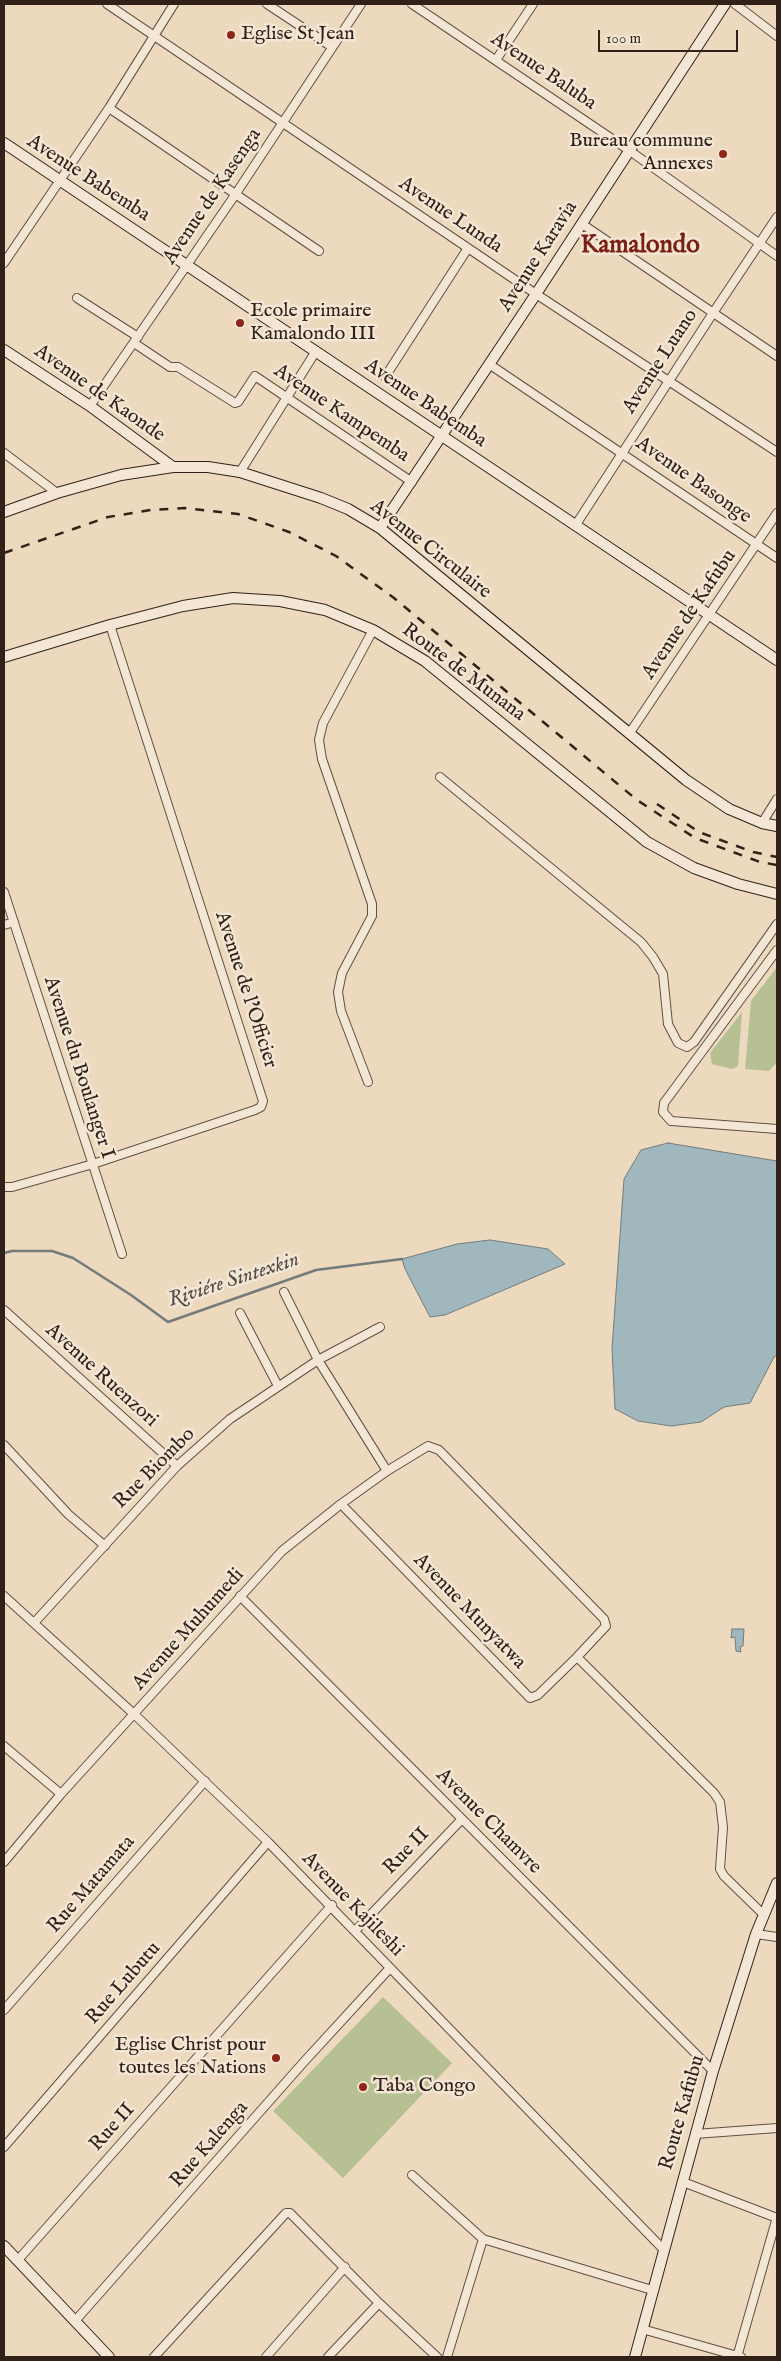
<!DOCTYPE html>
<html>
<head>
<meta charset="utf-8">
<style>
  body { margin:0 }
  #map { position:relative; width:781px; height:2361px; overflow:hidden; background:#edd9be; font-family:"IM FELL English",serif }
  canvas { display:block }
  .frame { position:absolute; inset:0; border:5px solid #322118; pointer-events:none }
  .scale { position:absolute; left:598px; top:30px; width:140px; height:22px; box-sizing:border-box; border:2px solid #322118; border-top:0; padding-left:6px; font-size:15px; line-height:18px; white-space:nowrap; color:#322118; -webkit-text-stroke:4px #f3e6d5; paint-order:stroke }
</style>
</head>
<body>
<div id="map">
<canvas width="781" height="2361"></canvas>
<div class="frame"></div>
<div class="scale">100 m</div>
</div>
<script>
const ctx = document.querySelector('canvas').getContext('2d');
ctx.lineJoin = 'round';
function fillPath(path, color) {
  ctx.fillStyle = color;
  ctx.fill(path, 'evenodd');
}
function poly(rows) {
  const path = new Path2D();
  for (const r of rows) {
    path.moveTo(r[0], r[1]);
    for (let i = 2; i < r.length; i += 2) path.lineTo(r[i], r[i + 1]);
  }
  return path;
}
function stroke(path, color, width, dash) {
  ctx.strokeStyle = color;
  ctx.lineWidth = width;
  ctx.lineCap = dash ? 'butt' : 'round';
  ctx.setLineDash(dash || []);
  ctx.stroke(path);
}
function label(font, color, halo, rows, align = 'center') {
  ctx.font = font + ' "IM FELL English",serif';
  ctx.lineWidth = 5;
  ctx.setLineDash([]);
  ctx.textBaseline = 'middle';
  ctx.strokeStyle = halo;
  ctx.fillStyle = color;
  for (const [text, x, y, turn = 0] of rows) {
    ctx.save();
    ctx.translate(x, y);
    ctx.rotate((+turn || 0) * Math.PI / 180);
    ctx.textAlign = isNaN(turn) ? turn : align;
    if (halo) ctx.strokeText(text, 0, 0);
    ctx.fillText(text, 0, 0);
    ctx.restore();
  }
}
const green = poly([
  [777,967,777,1062,769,1071,745,1069,751,1001],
  [742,1012,738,1066,732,1069,712,1064,710,1053],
  [383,1997,452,2063,343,2178,273,2111]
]);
const water = poly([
  [668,1143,777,1161,777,1355,774,1357,750,1403,724,1407,701,1422,671,1426,638,1421,615,1409,612,1349,624,1179,641,1150,668,1143],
  [490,1240,548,1249,565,1264,445,1315,430,1317,405,1269,402,1259,457,1244,490,1240],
  [732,1629,744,1629,743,1646,740,1647,741,1652,736,1651,735,1637,731,1638,732,1629]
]);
const stream = poly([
  [4,1253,12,1251,52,1251,73,1258,131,1295,168,1322,316,1270,402,1259]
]);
const street = poly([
  [107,4,536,294,777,452],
  [267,4,332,47],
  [412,4,630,151,777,256],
  [735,4,777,36],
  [496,60,533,4],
  [109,108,319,251],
  [582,224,777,356],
  [4,263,109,108,174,4],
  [77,298,138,337],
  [134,343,170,367,178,367,235,403,238,402,255,376,412,482],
  [489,364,777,558],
  [385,377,468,248],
  [90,406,235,195,361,4],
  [4,453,57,493],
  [240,472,316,351],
  [575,526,713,313,777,217],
  [629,734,777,513],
  [440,777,641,942,653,957,663,974,668,1024,678,1043,687,1047,694,1042,777,924],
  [762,823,777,799],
  [4,892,122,1254],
  [4,925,14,922],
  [777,950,664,1103,663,1112,671,1121,777,1129],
  [368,1082,341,1011,338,992,342,973,372,916,372,904,322,759,319,740,323,723,373,630],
  [4,1187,12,1187,93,1164,255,1110,261,1107,263,1101,110,625],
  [284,1292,318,1360,380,1327],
  [4,1310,177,1466],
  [240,1313,278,1386],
  [4,1445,68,1514,105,1546],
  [4,1596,135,1715,268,1842,664,2250],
  [240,1596,713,2071],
  [34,1623,177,1466,230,1419,318,1360,387,1471],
  [577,1657,714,1793,720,1802,723,1827,720,1869,724,1876,764,1915],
  [4,1746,61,1794],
  [4,1862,61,1794,282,1551,341,1504,387,1471,428,1446,439,1450,604,1619,606,1626,577,1657,538,1695,530,1698,341,1504],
  [356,1930,462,1819],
  [756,1934,777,1937],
  [4,2010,205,1781],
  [695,2134,777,2128],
  [4,2147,268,1842],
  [412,2175,483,2239,652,2290],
  [683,2182,777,2218],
  [18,2260,332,1905],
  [75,2321,302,2064,390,1968],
  [642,2329,741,2357],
  [154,2357,286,2213,290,2213,379,2303,437,2357],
  [266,2357,345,2267],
  [328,2357,379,2303],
  [447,2357,483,2239],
  [737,2357,777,2217]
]);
const secondary = poly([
  [4,143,777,660],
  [4,350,90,406,173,467],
  [4,512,57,493,121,475,173,467,208,467,240,472,321,498,348,509,380,528,686,780,729,809,762,823,777,826],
  [380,528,536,294,725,4],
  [4,657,110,625,183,606,233,598,280,601,325,610,373,630,425,661,647,842,694,868,738,884,777,894],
  [4,2246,109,2357],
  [635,2357,713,2071,756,1934,777,1883]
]);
const rail = poly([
  [4,553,108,517,151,510,185,508,238,514,289,532,336,556,394,598,637,800,695,838,760,862,777,865],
  [657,804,699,832,753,852,777,857]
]);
const markers = [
  [231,35,5,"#8f2418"],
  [723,154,5,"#8f2418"],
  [240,323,5,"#8f2418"],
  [276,2058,5,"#8f2418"],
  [363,2087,5,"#8f2418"]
];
const poiNames = [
  ["Eglise St Jean",241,35],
  ["Bureau commune",713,142,"right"],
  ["Annexes",713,165,"right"],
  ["Ecole primaire",250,312],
  ["Kamalondo III",250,335],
  ["Eglise Christ pour",266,2046,"right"],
  ["toutes les Nations",266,2069,"right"],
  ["Taba Congo",373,2087]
];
const streetNames = [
  ["Avenue Baluba",543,72,34],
  ["Avenue Babemba",88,179,33],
  ["Avenue de Kasenga",213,197,-56],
  ["Avenue Lunda",450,216,34],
  ["Avenue Karavia",539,257,-57],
  ["Avenue Luano",661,362,-57],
  ["Avenue de Kaonde",99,394,35],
  ["Avenue Babemba",425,404,34],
  ["Avenue Kampemba",341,414,34],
  ["Avenue Basonge",693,481,35],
  ["Avenue Circulaire",430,550,38],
  ["Avenue de Kafubu",690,615,-56],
  ["Route de Munana",463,673,37],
  ["Avenue de l'Officier",245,990,72],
  ["Avenue du Boulanger I",78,1068,72],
  ["Avenue Ruenzori",101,1376,42],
  ["Rue Biombo",155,1469,-45],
  ["Avenue Munyatwa",469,1612,46],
  ["Avenue Muhumedi",189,1630,-48],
  ["Avenue Chamvre",488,1822,45],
  ["Rue II",407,1852,-46],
  ["Rue Matamata",92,1885,-49],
  ["Avenue Kajileshi",352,1905,46],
  ["Rue Lubutu",124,1984,-49],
  ["Route Kafubu",683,2113,-74],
  ["Rue II",113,2128,-48],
  ["Rue Kalenga",210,2145,-49]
];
const waterNames = [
  ["Riviére Sintexkin",234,1281,-18]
];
const districtNames = [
  ["Kamalondo",640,247]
];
fillPath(green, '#b6c093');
fillPath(water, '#a0b7bd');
stroke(water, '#747b7b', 1);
stroke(stream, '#747b7b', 2.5);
stroke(street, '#614f42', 10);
stroke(secondary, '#322118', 12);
stroke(street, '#f3e6d5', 8);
stroke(secondary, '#f3e6d5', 10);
stroke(rail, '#322118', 2.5, [9, 9]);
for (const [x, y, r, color] of markers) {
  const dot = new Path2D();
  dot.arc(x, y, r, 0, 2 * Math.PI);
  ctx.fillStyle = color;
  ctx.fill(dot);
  stroke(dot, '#f3e6d5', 2);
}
label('20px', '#322118', '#f3e6d5', poiNames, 'left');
label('20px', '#322118', '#f3e6d5', streetNames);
label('italic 21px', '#534e4a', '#f3e6d5', waterNames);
label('bold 25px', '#7a1f14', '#f3e6d5', districtNames);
</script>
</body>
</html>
